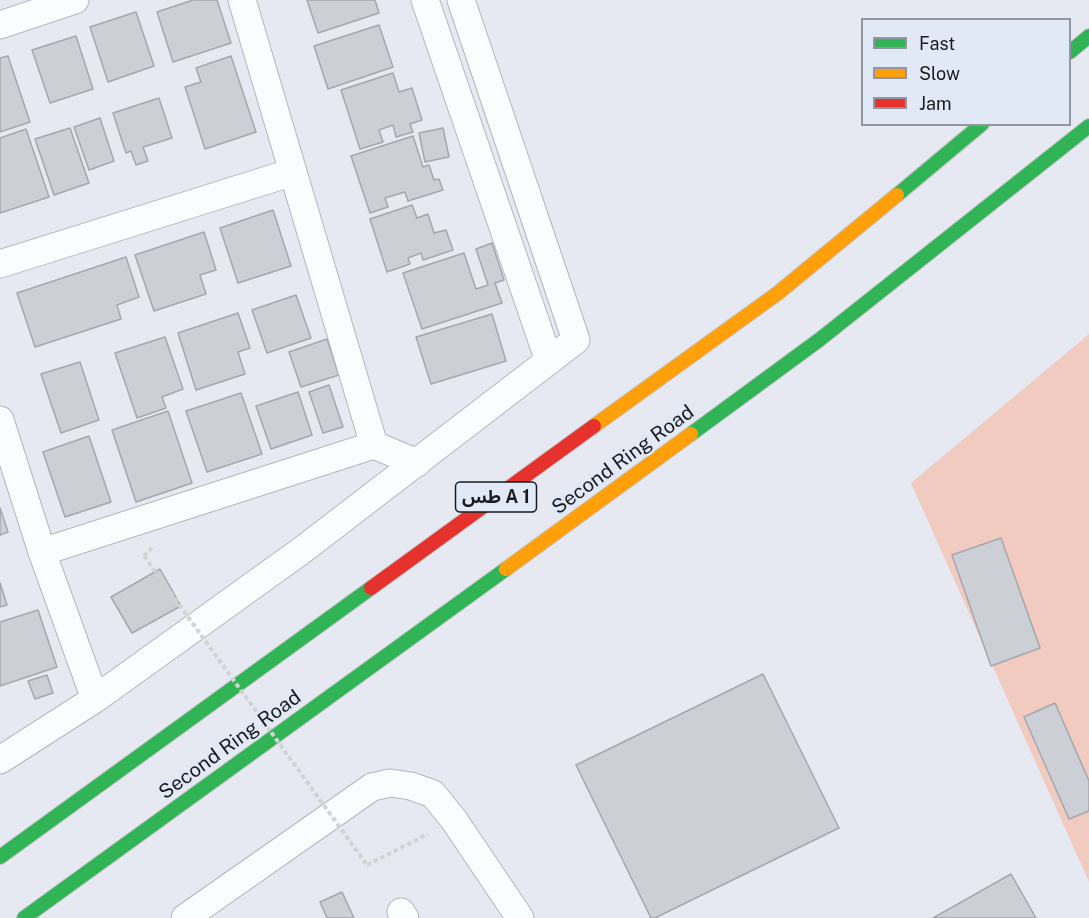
<!DOCTYPE html>
<html>
<head>
<meta charset="utf-8">
<style>
  body { margin:0 }
  #map { position:relative; width:1089px; height:918px; overflow:hidden; background:#e6e9f1; font-family:"Public Sans",sans-serif }
  canvas { display:block }
  .legend { position:absolute; left:861px; top:18px; width:210px; height:108px; box-sizing:border-box; background:#e1e8f6; border:2px solid #9196a0; margin:0; padding:8px 10px; list-style:none; font-size:18px; color:#191b20 }
  .legend li { display:flex; align-items:center; gap:12px; height:30px }
  .legend b { width:30px; border:2px solid #9196a0 }
</style>
</head>
<body>
<div id="map">
<canvas width="1089" height="918"></canvas>
<ul class="legend">
<li><b style="height:8px;background:#30b455"></b>Fast</li>
<li><b style="height:8px;background:#ff9f0a"></b>Slow</li>
<li><b style="height:8px;background:#e5322d"></b>Jam</li>
</ul>
</div>
<script>
const ctx = document.querySelector('canvas').getContext('2d');
ctx.lineJoin = 'round';
function fillPath(path, color) {
  ctx.fillStyle = color;
  ctx.fill(path, 'evenodd');
}
function poly(rows) {
  const path = new Path2D();
  for (const r of rows) {
    path.moveTo(r[0], r[1]);
    for (let i = 2; i < r.length; i += 2) path.lineTo(r[i], r[i + 1]);
  }
  return path;
}
function stroke(path, color, width, dash) {
  ctx.strokeStyle = color;
  ctx.lineWidth = width;
  ctx.lineCap = dash ? 'butt' : 'round';
  ctx.setLineDash(dash || []);
  ctx.stroke(path);
}
function label(font, color, halo, rows, align = 'center') {
  ctx.font = font + ' "Public Sans","Noto Sans Arabic",sans-serif';
  ctx.lineWidth = 5;
  ctx.setLineDash([]);
  ctx.textBaseline = 'middle';
  ctx.strokeStyle = halo;
  ctx.fillStyle = color;
  for (const [text, x, y, turn = 0] of rows) {
    ctx.save();
    ctx.translate(x, y);
    ctx.rotate((+turn || 0) * Math.PI / 180);
    ctx.textAlign = isNaN(turn) ? turn : align;
    if (halo) ctx.strokeText(text, 0, 0);
    ctx.fillText(text, 0, 0);
    ctx.restore();
  }
}
const green = poly([
  [1089,334,1089,882,911,483]
]);
const building = poly([
  [193,0,217,0,231,43,173,62,157,12,193,0],
  [307,0,375,0,379,13,318,33,307,0],
  [136,12,154,66,108,82,90,27,136,12],
  [379,25,393,67,328,89,314,46,379,25],
  [76,36,93,89,50,103,32,50,76,36],
  [8,56,30,122,0,132,0,58,8,56],
  [231,56,256,132,205,149,185,87,201,82,196,68,231,56],
  [393,73,399,92,412,88,422,120,410,124,413,132,396,137,393,125,379,130,383,142,360,149,341,90,393,73],
  [159,98,172,138,143,147,148,161,136,165,131,151,126,153,113,113,159,98],
  [100,118,114,161,89,170,74,127,100,118],
  [70,128,89,183,54,195,35,139,70,128],
  [443,128,449,157,425,162,419,133,443,128],
  [26,129,49,197,0,213,0,138,26,129],
  [413,136,423,167,429,165,434,180,439,179,443,190,408,201,405,192,385,198,388,207,370,213,351,156,413,136],
  [412,205,417,218,428,214,434,233,446,230,453,250,423,260,421,253,408,258,410,264,387,272,370,219,412,205],
  [273,210,291,266,238,283,220,228,273,210],
  [204,232,216,270,200,275,206,294,154,311,135,255,204,232],
  [492,243,504,280,495,283,502,303,422,329,403,273,464,253,476,289,488,285,476,249,492,243],
  [126,257,139,297,117,305,121,319,35,347,17,293,126,257],
  [296,295,311,338,267,353,252,310,296,295],
  [238,313,250,348,238,352,245,374,196,390,178,333,238,313],
  [492,314,506,361,431,384,416,337,492,314],
  [165,337,183,389,162,397,166,408,137,418,115,353,165,337],
  [327,339,339,375,301,387,289,352,327,339],
  [80,362,99,420,61,433,41,374,80,362],
  [329,385,343,427,323,433,309,392,329,385],
  [298,392,312,435,271,449,256,406,298,392],
  [241,393,262,454,207,472,186,411,241,393],
  [168,411,192,483,136,502,112,430,168,411],
  [89,436,111,502,65,517,43,452,89,436],
  [0,508,8,532,0,535,0,508],
  [1001,538,1040,648,991,666,952,555,1001,538],
  [160,569,181,606,132,633,111,597,160,569],
  [0,583,7,605,0,607,0,583],
  [38,610,57,667,0,686,0,622,38,610],
  [763,674,839,828,655,918,651,918,576,765,763,674],
  [47,675,53,693,35,699,28,681,47,675],
  [1055,703,1089,781,1089,811,1069,819,1024,717,1055,703],
  [1011,874,1036,918,933,918,1011,874],
  [342,892,354,918,327,918,320,902,342,892]
]);
const path = poly([
  [144,556,152,548],
  [367,865,428,834]
]);
const street = poly([
  [242,0,374,445,417,463],
  [425,0,549,361],
  [0,25,75,0],
  [0,264,293,172],
  [0,420,42,552,95,699],
  [42,552,374,445],
  [0,760,95,699,301,551,576,340,461,0],
  [401,912,405,918],
  [185,918,372,787,390,783,411,786,433,794,454,820,520,918]
]);
const fast = poly([
  [1070,52,1089,36],
  [897,195,982,124],
  [691,434,819,340,1089,126],
  [0,857,371,588],
  [24,918,506,569]
]);
const slow = poly([
  [594,426,778,293,897,195],
  [506,569,691,434]
]);
const jam = poly([
  [371,588,594,426]
]);
const pathBridge = poly([
  [144,556,367,865]
]);
const shields = [
  [496,497,81]
];
const shieldNames = [
  ["طس A 1",496,497]
];
const streetNames = [
  ["Second Ring Road",623,460,-36],
  ["Second Ring Road",230,745,-36]
];
fillPath(green, '#f1cac0');
fillPath(building, '#cccfd5');
stroke(building, '#a5a7ad', 1.5);
stroke(street, '#b4b6bd', 29);
stroke(fast, '#c4c5c9', 16);
stroke(slow, '#c4c5c9', 16);
stroke(jam, '#c4c5c9', 16);
stroke(path, '#d2d3d5', 4, [4.5, 3]);
stroke(street, '#fbfcfd', 27);
stroke(fast, '#30b455', 14);
stroke(slow, '#ff9f0a', 14);
stroke(jam, '#e5322d', 14);
stroke(pathBridge, '#d2d3d5', 4, [4.5, 3]);
for (const [x, y, w] of shields) {
  const box = new Path2D();
  box.roundRect(x - w / 2, y - 15, w, 30, 4.5);
  ctx.fillStyle = '#e1e8f6';
  ctx.fill(box);
  stroke(box, '#191b20', 1.5);
}
label('bold 18px', '#191b20', null, shieldNames);
label('20px', '#191b20', '#e1e8f6', streetNames);
</script>
</body>
</html>
